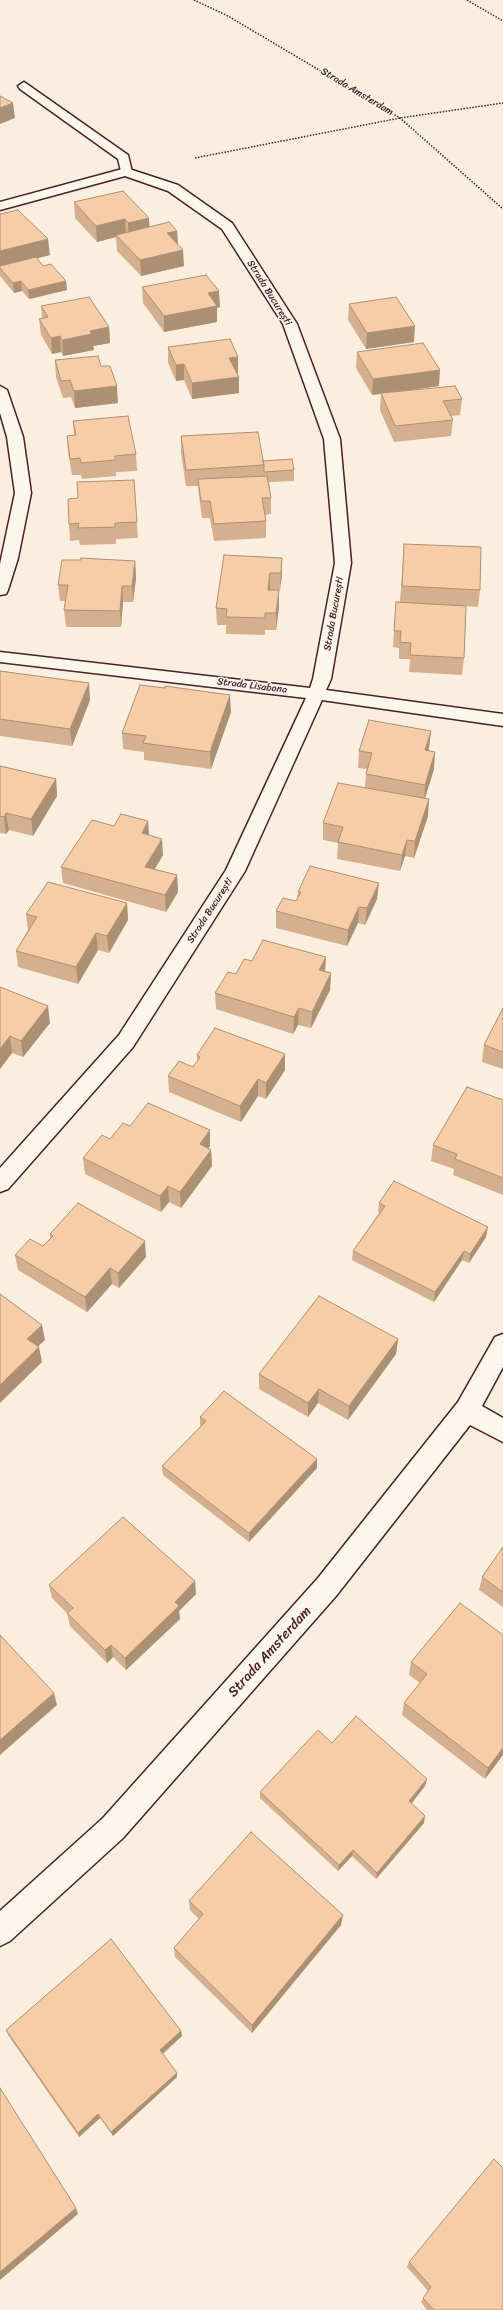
<!DOCTYPE html>
<html>
<head>
<meta charset="utf-8">
<style>
  body { margin:0 }
  canvas { display:block; background:#faefde }
</style>
</head>
<body>
<canvas width="503" height="2310"></canvas>
<script>
const ctx = document.querySelector('canvas').getContext('2d');
ctx.lineJoin = 'round';
function poly(rows) {
  const path = new Path2D();
  for (const r of rows) {
    path.moveTo(r[0], r[1]);
    for (let i = 2; i < r.length; i += 2) path.lineTo(r[i], r[i + 1]);
  }
  return path;
}
function stroke(path, color, width, dash) {
  ctx.strokeStyle = color;
  ctx.lineWidth = width;
  ctx.lineCap = dash ? 'butt' : 'round';
  ctx.setLineDash(dash || []);
  ctx.stroke(path);
}
function fillPath(path, color) {
  ctx.fillStyle = color;
  ctx.fill(path, 'evenodd');
}
function label(font, color, halo, rows, align = 'center') {
  ctx.font = font + ' Sriracha,sans-serif';
  ctx.lineWidth = 3;
  ctx.setLineDash([]);
  ctx.textBaseline = 'middle';
  ctx.strokeStyle = halo;
  ctx.fillStyle = color;
  for (const [text, x, y, turn = 0] of rows) {
    ctx.save();
    ctx.translate(x, y);
    ctx.rotate((+turn || 0) * Math.PI / 180);
    ctx.textAlign = isNaN(turn) ? turn : align;
    if (halo) ctx.strokeText(text, 0, 0);
    ctx.fillText(text, 0, 0);
    ctx.restore();
  }
}
const path = poly([
  [194,0,228,16,400,118,503,209],
  [467,0,503,21],
  [195,158,400,118,503,103]
]);
const service = poly([
  [24,82,128,155,132,172,130,175,122,175,118,159,20,89,18,86,24,82]
]);
const minor = poly([
  [126,168,178,185,232,223,297,324,340,439,351,563,331,679,326,690,503,714,503,726,322,700,245,871,133,1047,8,1189,0,1192,0,1168,119,1035,226,870,306,698,0,662,0,652,310,688,313,679,335,563,324,439,283,324,222,229,168,191,125,176,0,210,0,202,126,168],
  [0,386,7,390,23,437,31,493,18,558,8,590,6,594,0,595,0,564,15,493,7,437,0,413,0,386],
  [503,1334,503,1367,482,1406,503,1418,503,1442,470,1425,336,1596,123,1838,10,1941,0,1946,0,1911,103,1818,318,1578,458,1402,495,1337,503,1334]
]);
const wall = poly([
  [74,202,149,227,177,231,178,244,184,266,141,276,117,251,116,237,97,242,75,218],
  [0,214,50,255,36,258,43,266,66,281,67,290,29,299,22,291,14,293,0,276],
  [142,287,220,307,217,308,217,322,164,332,143,303],
  [349,304,414,342,366,349,348,320],
  [41,306,109,327,110,343,93,346,94,350,63,356,61,352,52,354,41,335,39,319,42,318],
  [168,347,238,373,237,374,239,377,239,393,192,399,184,380,176,381,168,363],
  [357,352,439,386,404,391,462,399,460,415,451,416,453,420,451,436,394,442,380,410,381,394,372,395,356,368],
  [55,360,101,366,118,403,75,408,71,397,63,398,56,377],
  [73,421,136,454,137,471,116,472,116,476,82,479,81,475,72,475,68,452,67,436,74,435],
  [181,436,294,470,294,481,269,482,271,498,271,514,265,515,266,521,266,538,214,541,210,518,202,518,199,496,198,486,186,486,181,453],
  [134,480,138,538,116,539,116,544,80,545,79,540,70,541,69,524,78,498],
  [404,544,480,590,478,607,466,606,464,658,462,675,409,672,410,659,399,659,399,648,393,647,396,602,400,602],
  [282,558,282,575,280,590,270,590,279,607,276,630,265,630,265,635,226,634,226,625,217,625,216,608],
  [135,561,136,578,133,602,123,602,121,627,66,627,64,610,65,601,60,601,58,585],
  [0,671,90,700,72,746,0,736],
  [165,688,231,712,211,769,144,760,144,752,123,749,122,733],
  [431,731,429,748,428,751,434,769,425,798,428,816,414,858,405,856,400,871,337,859,338,843,323,840,323,823,365,787,366,774,367,769,358,768,359,751],
  [0,766,56,779,57,796,33,836,9,830,6,834,0,833],
  [148,821,149,835,163,855,155,869,177,875,178,892,166,912,63,883,61,867,114,826],
  [298,892,377,899,365,925,358,923,347,946,276,928,276,911,296,901,297,899],
  [127,903,128,920,109,953,98,950,78,984,18,967,16,951,28,930,26,914],
  [252,961,325,971,331,973,330,990,311,1028,298,1025,293,1034,216,1009,215,993],
  [0,987,50,1023,23,1057,12,1053,0,1069],
  [503,1008,503,1069,482,1062,484,1045],
  [197,1055,285,1070,266,1099,258,1096,241,1122,169,1092,168,1076,193,1067,197,1061],
  [503,1100,503,1195,453,1175,454,1169,431,1161,433,1145],
  [130,1126,210,1130,210,1146,208,1148,211,1150,212,1166,181,1208,169,1202,161,1212,85,1174,83,1158],
  [379,1203,486,1237,469,1263,462,1260,434,1302,352,1260,353,1251,379,1213,378,1212],
  [50,1234,146,1257,119,1288,112,1284,87,1312,18,1270,15,1255,43,1246,50,1239],
  [398,1339,396,1354,348,1420,318,1403,308,1417,259,1389,259,1374],
  [200,1417,317,1468,249,1542,163,1475,162,1466,201,1426,200,1425],
  [503,1547,503,1607,479,1590,482,1577],
  [49,1585,196,1594,179,1611,180,1619,126,1670,113,1657,107,1663,70,1626,67,1613,52,1598],
  [503,1635,503,1755,485,1779,402,1715,404,1703,420,1683,409,1675,411,1662],
  [332,1743,427,1779,425,1786,411,1803,424,1823,376,1879,352,1856,338,1871,260,1798,260,1792],
  [189,1901,341,1925,252,2033,175,1957,174,1948,199,1919,190,1910],
  [6,2030,181,2031,182,2036,163,2054,177,2077,113,2136,100,2118,79,2137,8,2035],
  [409,2262,503,2310,427,2310,421,2302,428,2291,407,2267]
]);
const shadedWall = poly([
  [13,103,15,118,0,124,0,108],
  [149,218,150,234,129,239,128,223],
  [125,219,126,235,116,235,116,237,97,242,96,226],
  [177,231,178,247,167,233],
  [48,239,50,255,0,268,0,251],
  [183,250,184,266,141,276,140,260],
  [21,281,22,291,14,293,13,283],
  [66,281,67,290,29,299,28,290],
  [219,291,220,307,217,308,217,322,164,332,164,316,208,293],
  [415,326,414,342,366,349,367,333],
  [109,327,110,343,93,346,94,350,63,356,62,340,90,331],
  [60,336,61,352,52,354,51,338],
  [238,357,238,373,230,375,229,358],
  [184,364,184,380,176,381,176,365],
  [440,370,439,386,372,395,373,379],
  [239,377,239,393,192,399,192,383],
  [117,386,118,403,75,408,74,391],
  [282,558,282,575,280,590,281,573],
  [135,561,136,578,133,602,132,586],
  [270,573,270,590,268,607,268,590],
  [122,586,123,602,121,627,120,611],
  [279,590,279,607,276,630,276,613],
  [89,683,90,700,72,746,70,729],
  [230,695,231,712,211,769,210,752],
  [431,731,429,748,423,767,425,750],
  [435,752,434,769,424,801,425,785],
  [56,779,57,796,33,836,31,819],
  [429,799,428,816,414,858,415,841],
  [6,813,9,830,6,834,4,817],
  [148,821,149,838,142,833],
  [162,839,163,855,146,883,145,867],
  [407,840,405,856,400,871,402,855],
  [177,875,178,892,166,912,165,895],
  [379,883,377,899,365,925,367,908],
  [127,903,128,920,109,953,107,936],
  [359,907,358,923,347,946,348,930],
  [96,933,98,950,78,984,76,967],
  [326,957,325,973,319,970],
  [331,973,330,990,311,1028,312,1012],
  [48,1006,50,1023,23,1057,21,1041],
  [299,1008,298,1025,293,1034,294,1017],
  [10,1036,12,1053,0,1069,0,1049],
  [285,1054,285,1070,266,1099,266,1083],
  [258,1079,258,1096,241,1122,240,1106],
  [210,1130,210,1146,200,1160,200,1144],
  [211,1150,212,1166,181,1208,180,1192],
  [168,1186,169,1202,161,1212,160,1196],
  [488,1227,486,1237,469,1263,470,1254],
  [145,1241,146,1257,119,1288,118,1273],
  [464,1251,462,1260,434,1302,435,1292],
  [110,1268,112,1284,87,1312,85,1297],
  [42,1325,45,1340,30,1354,27,1339],
  [398,1339,396,1354,348,1420,349,1406],
  [39,1347,42,1362,0,1403,0,1385],
  [319,1389,318,1403,308,1417,308,1403],
  [317,1459,317,1468,249,1542,249,1533],
  [195,1581,196,1594,179,1611,180,1619,126,1670,125,1658,175,1602],
  [111,1645,113,1657,107,1663,105,1650],
  [54,1693,57,1705,0,1755,0,1740],
  [503,1748,503,1755,485,1779,488,1768],
  [427,1779,425,1786,408,1808,409,1801],
  [425,1816,424,1823,376,1879,377,1873],
  [353,1850,352,1856,338,1871,339,1865],
  [343,1915,341,1925,252,2033,252,2025],
  [181,2031,182,2036,161,2055,160,2050],
  [177,2073,177,2077,113,2136,111,2132],
  [98,2114,100,2118,79,2137,78,2133],
  [76,2208,78,2214,0,2280,0,2272]
]);
const building = poly([
  [0,96,13,103,0,108,0,96],
  [123,191,149,218,128,223,125,219,96,226,74,202,123,191],
  [18,210,48,239,0,251,0,214,18,210],
  [169,222,177,231,167,233,183,250,140,260,116,235,169,222],
  [36,257,43,266,51,264,66,281,28,290,21,281,13,283,0,268,0,266,36,257],
  [206,275,219,291,208,293,217,306,164,316,142,287,206,275],
  [89,297,109,327,90,331,92,334,62,340,60,336,51,338,39,319,48,317,41,306,89,297],
  [396,297,415,326,367,333,349,304,396,297],
  [230,339,238,357,229,358,239,377,192,383,184,364,176,365,168,347,230,339],
  [423,343,440,370,373,379,357,352,423,343],
  [98,356,101,366,110,366,117,386,74,391,70,380,61,381,55,360,98,356],
  [455,386,462,399,443,401,453,420,395,426,381,393,455,386],
  [128,416,136,454,115,456,115,460,81,463,80,458,70,459,67,436,76,435,73,421,128,416],
  [258,432,264,465,186,470,181,436,258,432],
  [292,459,294,470,264,472,264,465,263,461,292,459],
  [267,476,271,498,262,498,266,521,214,524,210,501,201,501,198,479,267,476],
  [134,480,137,522,115,523,115,527,78,528,79,523,69,524,68,499,78,498,77,482,134,480],
  [404,544,481,547,480,590,402,586,404,544],
  [224,555,282,558,281,573,270,573,268,590,279,590,276,613,265,613,265,618,226,617,227,609,216,608,224,555],
  [81,558,135,561,132,586,122,586,120,611,64,610,68,585,58,585,62,560,81,560,81,558],
  [396,602,466,606,464,658,410,655,411,643,400,642,401,631,394,631,396,602],
  [0,671,89,683,70,729,0,719,0,671],
  [140,685,165,688,165,686,230,695,210,752,143,743,146,736,122,733,140,685],
  [369,720,431,731,425,750,435,752,425,785,366,774,372,753,359,751,369,720],
  [0,766,56,779,31,819,6,813,4,817,0,816,0,766],
  [338,783,429,799,415,841,407,840,402,855,338,842,343,827,323,823,338,783],
  [121,814,148,821,142,833,162,839,145,867,177,875,165,895,61,867,92,820,114,826,121,814],
  [310,866,379,883,367,908,359,907,348,930,276,911,283,898,296,901,301,892,298,892,310,866],
  [48,882,127,903,107,936,96,933,76,967,16,951,37,917,26,914,48,882],
  [263,940,326,957,319,970,331,973,312,1012,299,1008,294,1017,215,993,228,972,236,974,244,959,252,961,263,940],
  [0,987,48,1006,21,1041,10,1036,0,1049,0,987],
  [503,1008,503,1052,484,1045,503,1008],
  [215,1028,285,1054,266,1083,258,1079,240,1106,168,1076,179,1061,193,1067,200,1057,197,1055,215,1028],
  [467,1087,503,1100,503,1178,455,1159,457,1154,433,1145,467,1087],
  [148,1103,210,1130,200,1144,211,1150,180,1192,168,1186,160,1196,83,1158,102,1135,110,1139,123,1123,130,1126,148,1103],
  [394,1181,488,1227,470,1254,464,1251,435,1292,353,1251,385,1206,379,1203,394,1181],
  [78,1203,145,1241,118,1273,110,1268,85,1297,15,1255,30,1239,43,1246,53,1236,50,1234,78,1203],
  [0,1294,42,1325,27,1339,39,1347,0,1385,0,1294],
  [319,1296,398,1339,349,1406,319,1389,308,1403,259,1374,319,1296],
  [224,1391,317,1459,249,1533,162,1466,206,1421,200,1417,224,1391],
  [123,1517,195,1581,175,1602,179,1606,125,1658,111,1645,105,1650,67,1613,73,1608,49,1585,123,1517],
  [503,1547,503,1592,482,1577,503,1547],
  [460,1603,503,1635,503,1748,488,1768,404,1703,427,1674,411,1662,460,1603],
  [0,1635,54,1693,0,1740,0,1635],
  [356,1716,427,1779,409,1801,425,1816,377,1873,353,1850,339,1865,260,1792,318,1730,332,1743,356,1716],
  [251,1832,343,1915,252,2025,174,1948,203,1914,189,1901,251,1832],
  [111,1939,181,2031,160,2050,177,2073,111,2132,98,2114,78,2133,6,2030,111,1939],
  [0,2088,76,2208,0,2272,0,2088],
  [494,2159,503,2168,503,2310,434,2310,423,2298,431,2287,409,2262,494,2159]
]);
const farStreetnames = [
  ["Strada Amsterdam",357,92,31],
  ["Strada București",269,293,58],
  ["Strada București",334,614,-80],
  ["Strada Lisabona",252,686,7],
  ["Strada București",210,911,-57]
];
const nearStreetnames = [
  ["Strada Amsterdam",270,1652,-48]
];
stroke(service, '#4a1f2b', 3);
stroke(minor, '#4a1f2b', 3);
stroke(path, '#4a1f2b', 1.5, [1.5, 1.5]);
fillPath(service, '#fbf7ec');
fillPath(minor, '#fbf7ec');
fillPath(wall, '#d4b08f');
fillPath(shadedWall, '#ac9074');
fillPath(building, '#f6cda6');
stroke(building, '#ac9074', 1);
label('10px', '#4a1f2b', '#fbf7ec', farStreetnames);
label('14px', '#4a1f2b', '#fbf7ec', nearStreetnames);
</script>
</body>
</html>
